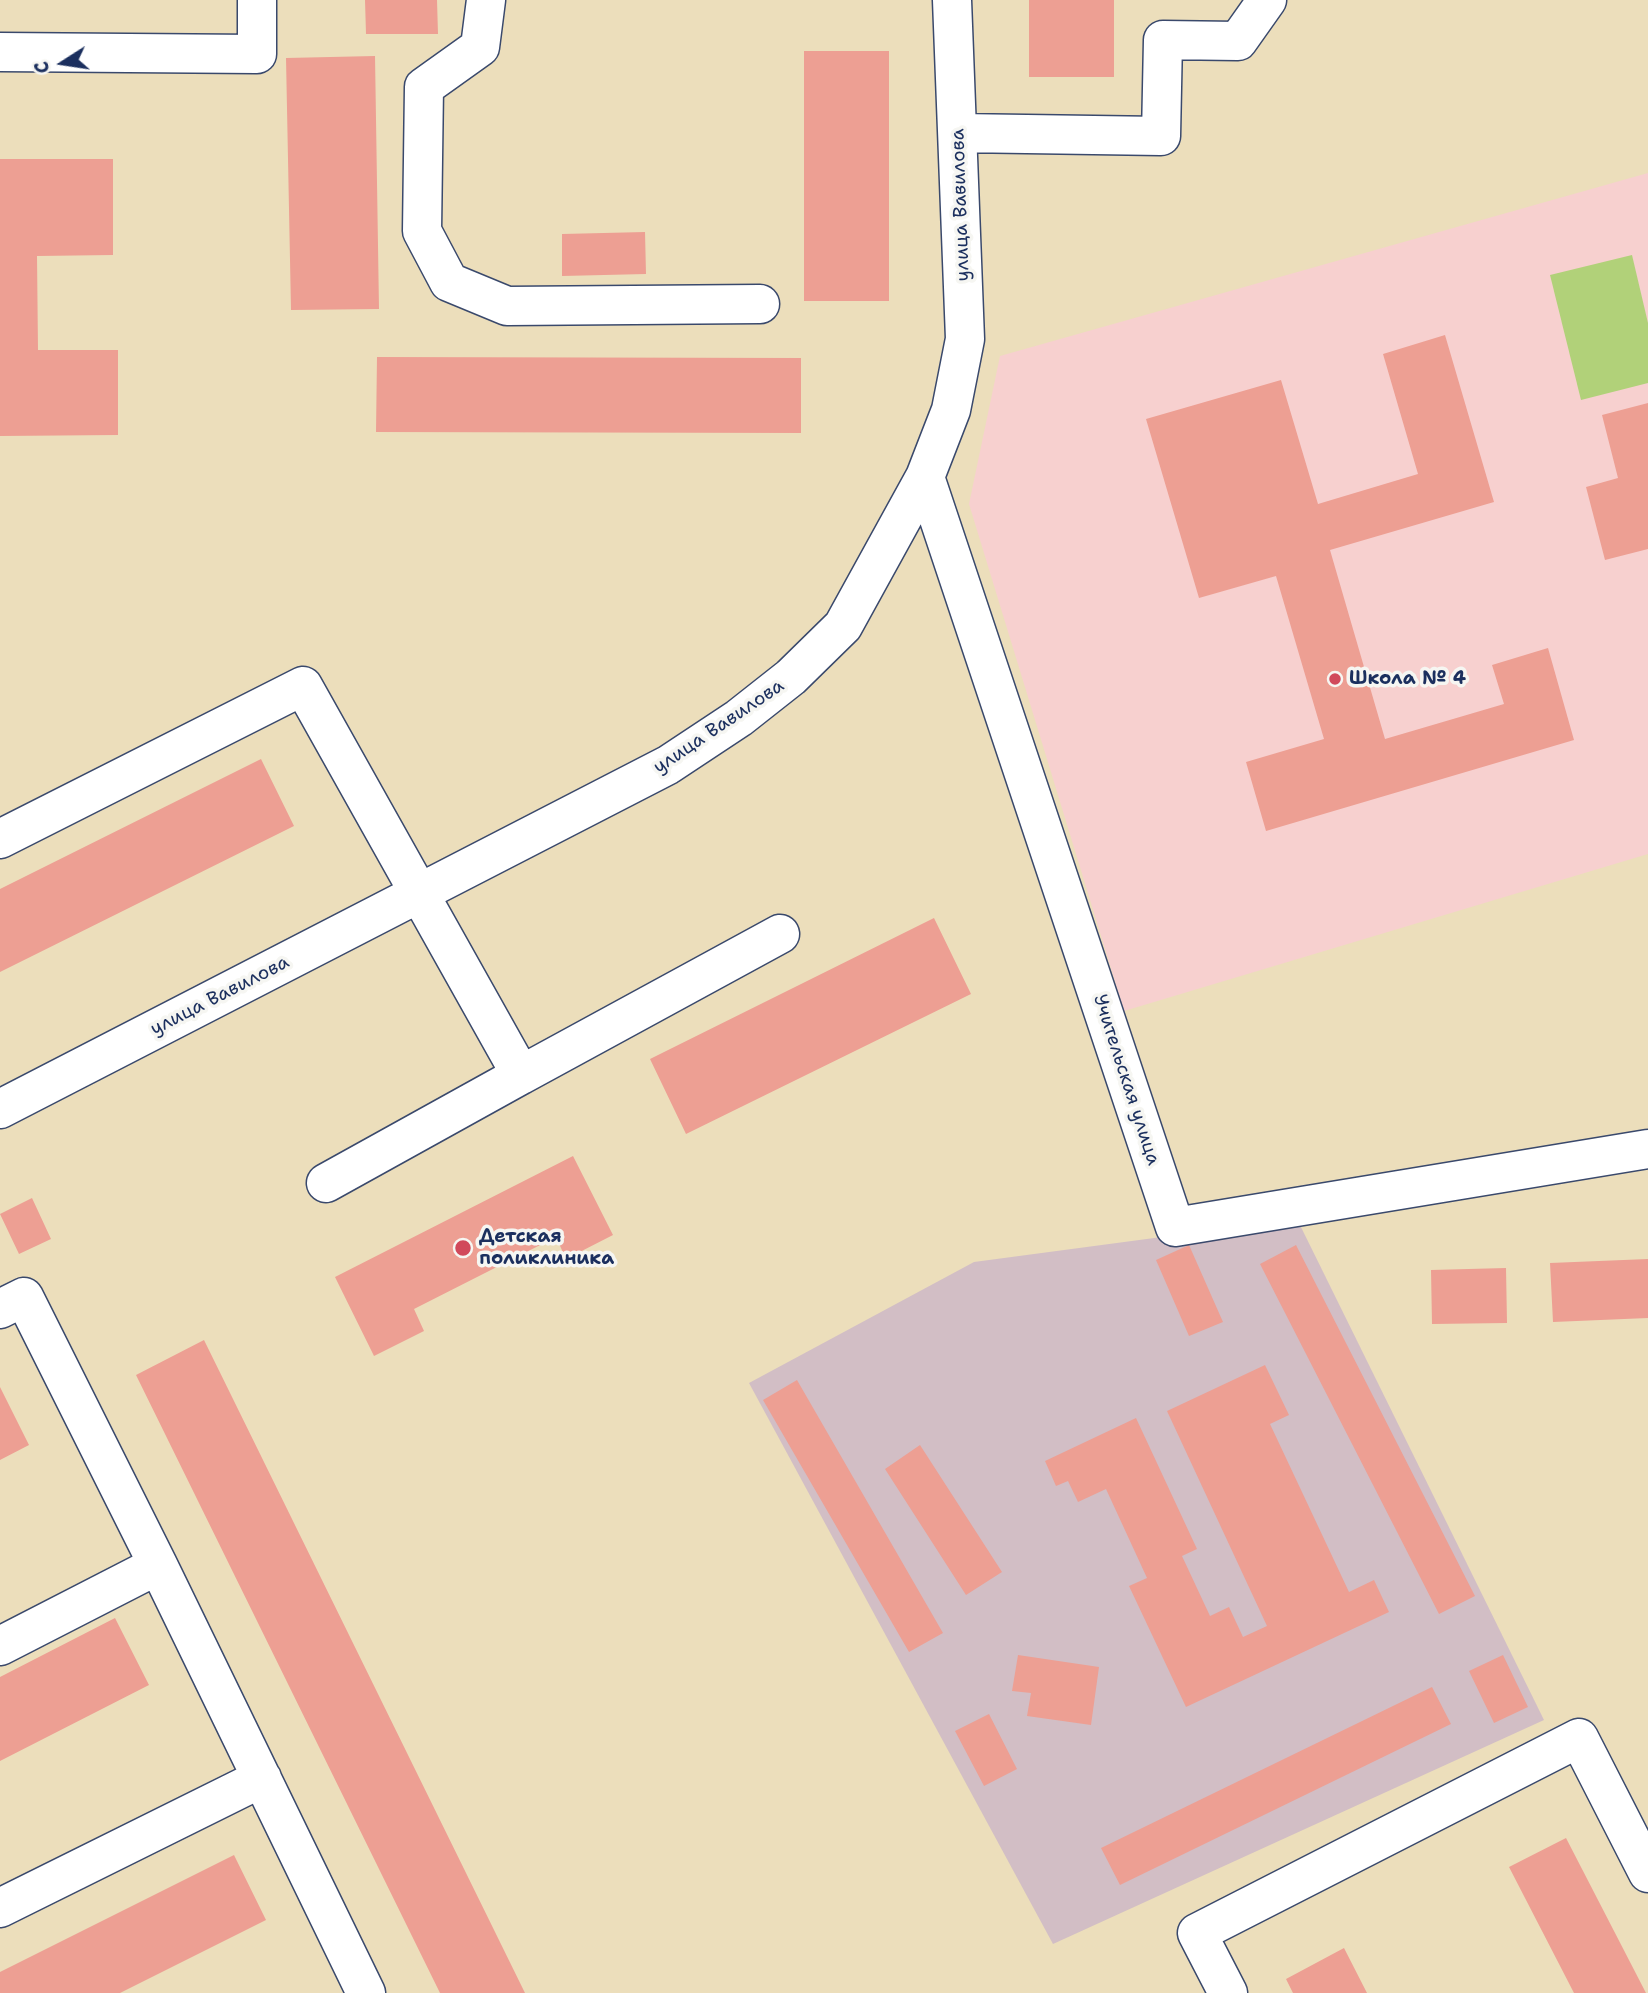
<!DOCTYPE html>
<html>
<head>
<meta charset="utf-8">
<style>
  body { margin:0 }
  #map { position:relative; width:1648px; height:1993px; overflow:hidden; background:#ecdebb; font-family:"Shantell Sans",sans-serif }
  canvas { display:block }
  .north { position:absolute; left:28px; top:28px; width:70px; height:70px; -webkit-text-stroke:5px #f6f6f2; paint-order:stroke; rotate:258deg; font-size:19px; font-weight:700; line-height:28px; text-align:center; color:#1b2f5e }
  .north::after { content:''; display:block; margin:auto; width:24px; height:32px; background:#1b2f5e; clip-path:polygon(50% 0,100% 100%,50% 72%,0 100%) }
</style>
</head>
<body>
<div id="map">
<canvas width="1648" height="1993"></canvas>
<div class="north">С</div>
</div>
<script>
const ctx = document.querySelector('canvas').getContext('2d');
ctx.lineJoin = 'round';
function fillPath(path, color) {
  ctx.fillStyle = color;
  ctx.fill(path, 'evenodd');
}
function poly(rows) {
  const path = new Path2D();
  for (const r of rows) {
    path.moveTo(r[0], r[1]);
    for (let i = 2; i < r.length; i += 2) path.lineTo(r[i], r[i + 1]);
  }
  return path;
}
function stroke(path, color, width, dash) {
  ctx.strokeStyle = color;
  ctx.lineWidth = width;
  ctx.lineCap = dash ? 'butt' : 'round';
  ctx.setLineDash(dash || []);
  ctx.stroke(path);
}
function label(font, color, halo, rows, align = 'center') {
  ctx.font = font + ' "Shantell Sans",sans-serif';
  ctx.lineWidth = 7;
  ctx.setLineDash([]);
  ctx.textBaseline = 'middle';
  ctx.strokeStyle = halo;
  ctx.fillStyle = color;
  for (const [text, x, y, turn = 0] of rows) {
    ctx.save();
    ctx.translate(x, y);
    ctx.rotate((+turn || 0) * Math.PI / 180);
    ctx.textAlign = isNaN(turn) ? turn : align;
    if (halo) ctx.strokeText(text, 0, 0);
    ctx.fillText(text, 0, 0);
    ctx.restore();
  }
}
const built = poly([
  [1648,173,1648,854,1124,1011,969,504,1000,356]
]);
const industrial = poly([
  [1297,1219,1544,1720,1053,1944,749,1383,974,1262]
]);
const green = poly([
  [1632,255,1648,323,1648,383,1581,400,1550,275]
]);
const building = poly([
  [365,0,437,0,438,34,366,34],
  [1029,0,1114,0,1114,77,1029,77],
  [804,51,889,51,889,301,804,301],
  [375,56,379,309,291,310,286,58],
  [0,159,113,159,113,255,37,256,38,350,118,350,118,435,0,436],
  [645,232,646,274,562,276,562,234],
  [1445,335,1494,502,1330,550,1385,739,1504,704,1492,665,1548,648,1574,740,1266,831,1246,762,1324,739,1276,576,1199,598,1146,419,1281,380,1318,504,1418,474,1383,354],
  [377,357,801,358,801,433,376,432],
  [1648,403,1648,549,1605,560,1586,487,1618,478,1602,415],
  [261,759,294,826,0,972,0,889],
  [934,918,971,994,686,1134,650,1059],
  [573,1156,613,1235,566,1259,556,1237,414,1309,424,1331,374,1356,335,1277],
  [32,1198,51,1239,19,1254,0,1214],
  [1189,1245,1223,1322,1189,1336,1156,1260],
  [1296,1245,1475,1596,1439,1614,1260,1264],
  [1648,1259,1648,1318,1553,1322,1550,1263],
  [1506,1268,1507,1323,1432,1324,1431,1270],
  [204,1340,525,1993,440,1993,136,1375],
  [1265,1365,1289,1415,1270,1424,1349,1592,1374,1580,1389,1612,1186,1707,1129,1586,1147,1578,1106,1489,1078,1502,1068,1481,1056,1486,1045,1461,1136,1418,1197,1549,1182,1556,1210,1616,1229,1607,1243,1637,1267,1626,1167,1411],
  [797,1380,943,1633,909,1652,763,1400],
  [0,1387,29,1445,0,1460],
  [920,1445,1002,1572,966,1595,885,1469],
  [115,1618,149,1685,0,1761,0,1677],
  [1018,1655,1099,1667,1091,1725,1027,1716,1031,1693,1012,1691],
  [1503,1655,1528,1707,1494,1723,1469,1671],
  [1432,1687,1451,1724,1120,1885,1101,1848],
  [989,1714,1017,1769,984,1786,955,1731],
  [1566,1838,1646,1993,1574,1993,1509,1867],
  [234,1855,266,1920,120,1993,0,1993,0,1972],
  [1344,1948,1367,1993,1293,1993,1286,1979]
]);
const minor = poly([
  [486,0,480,47,424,87,422,231,449,282,507,306,760,304],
  [0,52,257,54,257,0],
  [959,133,1161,136,1163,40,1238,41,1267,0],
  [925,477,1175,1227,1648,1149],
  [0,839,303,686,521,1075,326,1183],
  [521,1075,780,934],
  [0,1109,668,765,739,718,791,677,843,626,925,477,951,410,965,339,952,0],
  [0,1309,24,1297,158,1565,366,1993],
  [0,1646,158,1565],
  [0,1908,262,1778],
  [1228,1993,1197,1933,1579,1738,1648,1873]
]);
const markers = [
  [1335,679,7,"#d1495b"],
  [463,1248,9,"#d1495b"]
];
const streetNames = [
  ["улица Вавилова",961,205,-92],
  ["улица Вавилова",719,727,-34],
  ["улица Вавилова",220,996,-27],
  ["Учительская улица",1126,1080,72]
];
const poiNames = [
  ["Школа № 4",1349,679],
  ["Детская",479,1237],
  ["поликлиника",479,1259]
];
fillPath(built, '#f7d0cf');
fillPath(industrial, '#d2bec5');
fillPath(green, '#b1d179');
fillPath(building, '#ed9f93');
stroke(minor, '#3a496c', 41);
stroke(minor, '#fff', 38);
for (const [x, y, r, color] of markers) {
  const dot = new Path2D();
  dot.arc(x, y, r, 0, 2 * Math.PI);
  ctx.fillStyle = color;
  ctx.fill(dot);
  stroke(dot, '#f6f6f2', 2.5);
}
label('19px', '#1b2f5e', '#f6f6f2', streetNames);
label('bold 19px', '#1b2f5e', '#f6f6f2', poiNames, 'left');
</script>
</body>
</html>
